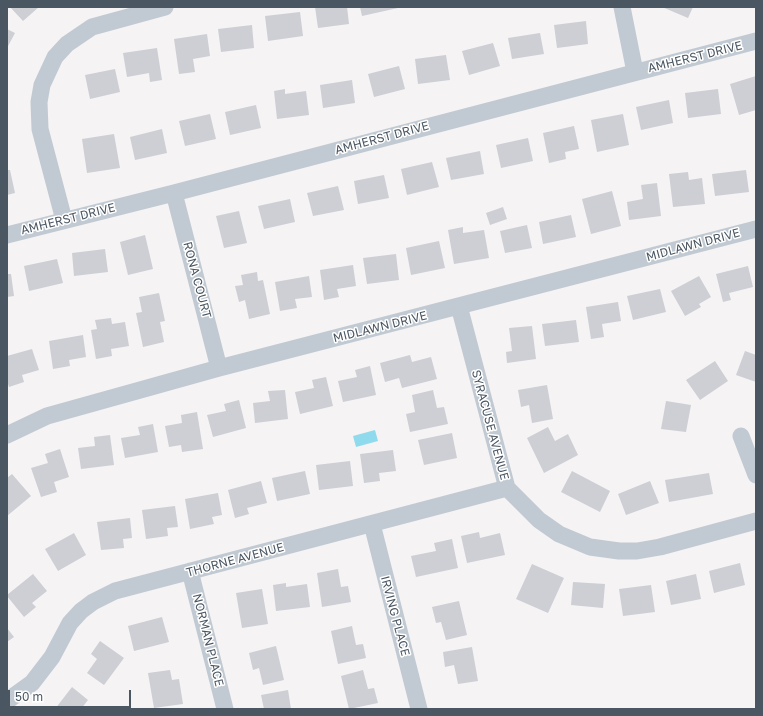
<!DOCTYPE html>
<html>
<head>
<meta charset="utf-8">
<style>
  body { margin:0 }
  #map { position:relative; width:763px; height:716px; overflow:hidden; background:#f5f3f3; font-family:"Golos Text",sans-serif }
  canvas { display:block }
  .frame { position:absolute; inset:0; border:8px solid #4a5661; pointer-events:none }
  .scale { position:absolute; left:8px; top:690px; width:123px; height:18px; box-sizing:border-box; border:2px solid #4a5661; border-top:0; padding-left:5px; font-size:12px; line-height:14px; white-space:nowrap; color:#4a5661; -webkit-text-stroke:3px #fff; paint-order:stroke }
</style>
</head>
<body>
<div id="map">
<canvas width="763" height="716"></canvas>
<div class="frame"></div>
<div class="scale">50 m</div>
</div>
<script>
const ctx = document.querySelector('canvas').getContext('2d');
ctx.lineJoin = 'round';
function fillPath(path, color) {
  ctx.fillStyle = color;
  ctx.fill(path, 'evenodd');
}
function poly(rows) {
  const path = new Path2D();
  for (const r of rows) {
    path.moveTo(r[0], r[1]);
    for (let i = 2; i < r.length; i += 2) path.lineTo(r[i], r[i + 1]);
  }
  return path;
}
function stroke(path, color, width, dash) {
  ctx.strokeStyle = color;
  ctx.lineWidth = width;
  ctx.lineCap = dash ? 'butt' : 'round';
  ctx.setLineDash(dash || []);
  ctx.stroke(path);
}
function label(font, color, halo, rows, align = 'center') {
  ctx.font = font + ' "Golos Text",sans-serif';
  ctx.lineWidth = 3;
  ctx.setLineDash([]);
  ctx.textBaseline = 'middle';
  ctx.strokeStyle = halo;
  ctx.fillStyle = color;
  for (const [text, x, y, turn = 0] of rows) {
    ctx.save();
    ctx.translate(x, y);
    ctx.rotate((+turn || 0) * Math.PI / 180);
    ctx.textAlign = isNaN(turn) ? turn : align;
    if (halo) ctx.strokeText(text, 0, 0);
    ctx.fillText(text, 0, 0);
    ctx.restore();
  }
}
const water = poly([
  [375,430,378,441,356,447,353,436]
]);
const building = poly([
  [10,7,39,7,23,21],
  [315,7,347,7,349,24,318,28],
  [360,7,398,7,398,8,362,16],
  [662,7,693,7,688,18],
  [300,12,303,36,268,41,265,16],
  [586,21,588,44,557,48,554,25],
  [252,25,254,48,221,52,218,29],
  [7,29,15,33,7,48],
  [540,33,544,54,512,59,508,38],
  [207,34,210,56,193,59,195,72,179,74,174,39],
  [493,43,500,66,469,75,462,51],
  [157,48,162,80,150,82,149,73,127,77,123,53],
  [446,55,450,80,418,84,415,59],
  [399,66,405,89,374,97,368,74],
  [115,69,120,92,90,99,85,75],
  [756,76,756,110,739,115,730,84],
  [352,80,355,103,323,108,320,85],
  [285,89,285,94,306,91,309,115,277,119,274,91],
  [718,89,721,114,688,118,685,93],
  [669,100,673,123,641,130,636,107],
  [256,105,261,128,230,135,225,112],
  [210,114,216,139,185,146,179,121],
  [623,114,629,145,597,152,591,120],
  [574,126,579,149,565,152,566,159,549,163,543,133],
  [162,129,167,153,135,160,130,137],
  [114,134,120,168,87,173,82,139],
  [528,138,533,161,501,168,496,145],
  [480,151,484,174,451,180,446,158],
  [432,162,439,187,407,195,401,169],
  [7,170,10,170,15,193,7,195],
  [746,170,749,192,715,196,712,174],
  [688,172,689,180,702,178,705,204,673,207,669,174],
  [384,175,389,198,358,204,354,181],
  [657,183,661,216,629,220,627,202,643,199,641,185],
  [338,186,344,210,313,216,307,193],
  [612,191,621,226,591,234,582,199],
  [290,199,295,222,264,229,258,206],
  [503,207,507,219,490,225,486,213],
  [239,211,247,243,224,248,216,216],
  [571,215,576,237,543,244,539,222],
  [527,225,532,248,505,253,500,231],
  [463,227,463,233,484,230,489,258,454,264,448,230],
  [145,235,153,269,128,275,120,242],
  [439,241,445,268,411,275,406,248],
  [105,249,108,272,74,276,72,253],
  [396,254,399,280,367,284,363,258],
  [57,259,63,283,29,291,24,266],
  [353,265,356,286,337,289,339,297,324,300,320,270],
  [748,266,753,287,729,293,731,300,723,302,716,274],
  [257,272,258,281,263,280,270,314,249,319,245,300,239,302,235,286,243,285,241,275],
  [7,274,11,274,14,296,7,297],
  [309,276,312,297,295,299,297,308,280,311,275,282],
  [699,276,711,297,699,304,701,307,685,316,671,291],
  [660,289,666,312,633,320,627,296],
  [159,293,165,321,160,322,164,342,143,347,136,313,142,312,139,297],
  [618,302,621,321,602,324,604,337,591,339,586,307],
  [111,318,112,324,125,322,129,346,111,349,112,356,96,359,91,330,97,329,95,320],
  [576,320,579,342,545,346,542,324],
  [532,326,536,359,507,363,506,352,512,351,509,328],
  [83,335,86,357,69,360,70,366,53,369,49,341],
  [32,349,39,370,22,375,24,382,9,387,7,381,7,356],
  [745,351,756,355,756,382,736,375],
  [410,355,412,362,431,357,437,379,402,388,399,378,385,382,380,363],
  [715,361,728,381,700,400,686,380],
  [370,366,376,395,343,402,338,381,357,377,355,370],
  [326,377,333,406,300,414,295,392,314,388,312,380],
  [547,385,553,419,532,423,529,405,521,407,518,390],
  [285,390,288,419,255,423,253,403,270,401,268,391],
  [433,390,437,408,444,407,448,424,410,432,406,414,415,412,412,395],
  [239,400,246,428,213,437,207,415,226,411,224,404],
  [666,401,691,405,686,432,661,429],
  [197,412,203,449,182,452,181,445,169,447,165,426,182,423,181,415],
  [153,424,158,452,125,458,121,438,140,435,138,427],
  [548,427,555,441,568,434,578,455,544,473,527,438],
  [452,433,457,458,424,465,418,440],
  [110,435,114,465,81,469,78,448,95,446,94,437],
  [60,449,69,477,54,482,57,492,41,497,31,468,48,463,45,454],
  [393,450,396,471,379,473,380,481,364,483,360,454],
  [350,461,353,486,319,490,316,465],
  [305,471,310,494,277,501,272,478],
  [572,471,610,491,600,512,561,492],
  [709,473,713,494,669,502,665,480],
  [12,474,31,496,7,516,7,478],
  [261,481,267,503,247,508,249,514,235,518,228,490],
  [650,481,659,503,626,515,618,494],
  [218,493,222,515,212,517,214,524,190,529,185,499],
  [175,506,178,527,167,528,168,536,146,539,142,510],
  [130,518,132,538,123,539,124,548,101,550,97,522],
  [479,532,480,538,500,533,505,555,467,563,461,536],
  [74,533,86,555,58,571,45,549],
  [452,539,458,568,416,577,411,556,436,551,434,543],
  [740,563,745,585,714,593,709,571],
  [532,564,564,578,548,613,516,599],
  [338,569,341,587,348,586,351,602,322,607,317,573],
  [33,574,47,591,32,603,36,607,24,617,7,596,7,595],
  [696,574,701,599,671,605,666,581],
  [573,582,605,584,603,608,571,605],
  [286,583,286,587,307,584,310,607,276,611,273,585],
  [651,585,655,612,623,616,619,589],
  [262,589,268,624,242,628,236,593],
  [459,601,467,635,446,640,441,622,436,623,432,607],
  [162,617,169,642,134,651,128,626],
  [352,626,356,645,363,644,366,658,338,664,331,631],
  [7,628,14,637,7,642],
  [100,641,124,658,104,685,87,673,97,659,91,654],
  [276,646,284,680,263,685,259,668,253,670,249,653],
  [472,647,478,681,458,684,454,665,445,667,443,652],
  [170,670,172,680,179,679,183,704,154,708,148,673],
  [363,670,368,689,374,688,378,703,349,709,341,676],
  [72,687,88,700,81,709,55,709],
  [288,690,291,709,264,709,261,695]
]);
const minor = poly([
  [622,7,635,72],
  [174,193,219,368],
  [64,220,40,129,39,102,42,85,55,57,67,44,92,27,165,7],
  [7,235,174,193,756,41],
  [459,306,507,488,539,520,559,534,590,547,619,551,637,551,660,547,756,521],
  [7,435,47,416,219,368,756,229],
  [741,436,756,475],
  [372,524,419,709],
  [190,571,225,709],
  [7,701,32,683,52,657,70,623,81,611,93,602,115,591,507,488]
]);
const streetNames = [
  ["AMHERST DRIVE",695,57,-14],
  ["AMHERST DRIVE",382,138,-15],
  ["AMHERST DRIVE",68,219,-14],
  ["MIDLAWN DRIVE",693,245,-15],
  ["RONA COURT",197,280,75],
  ["MIDLAWN DRIVE",380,327,-14],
  ["SYRACUSE AVENUE",490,425,75],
  ["THORNE AVENUE",235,560,-15],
  ["IRVING PLACE",395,616,75],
  ["NORMAN PLACE",208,640,76]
];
fillPath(water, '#90daee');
fillPath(building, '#cdcfd5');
stroke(minor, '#c1cad2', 17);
label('12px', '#4a5661', '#fff', streetNames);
</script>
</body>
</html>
